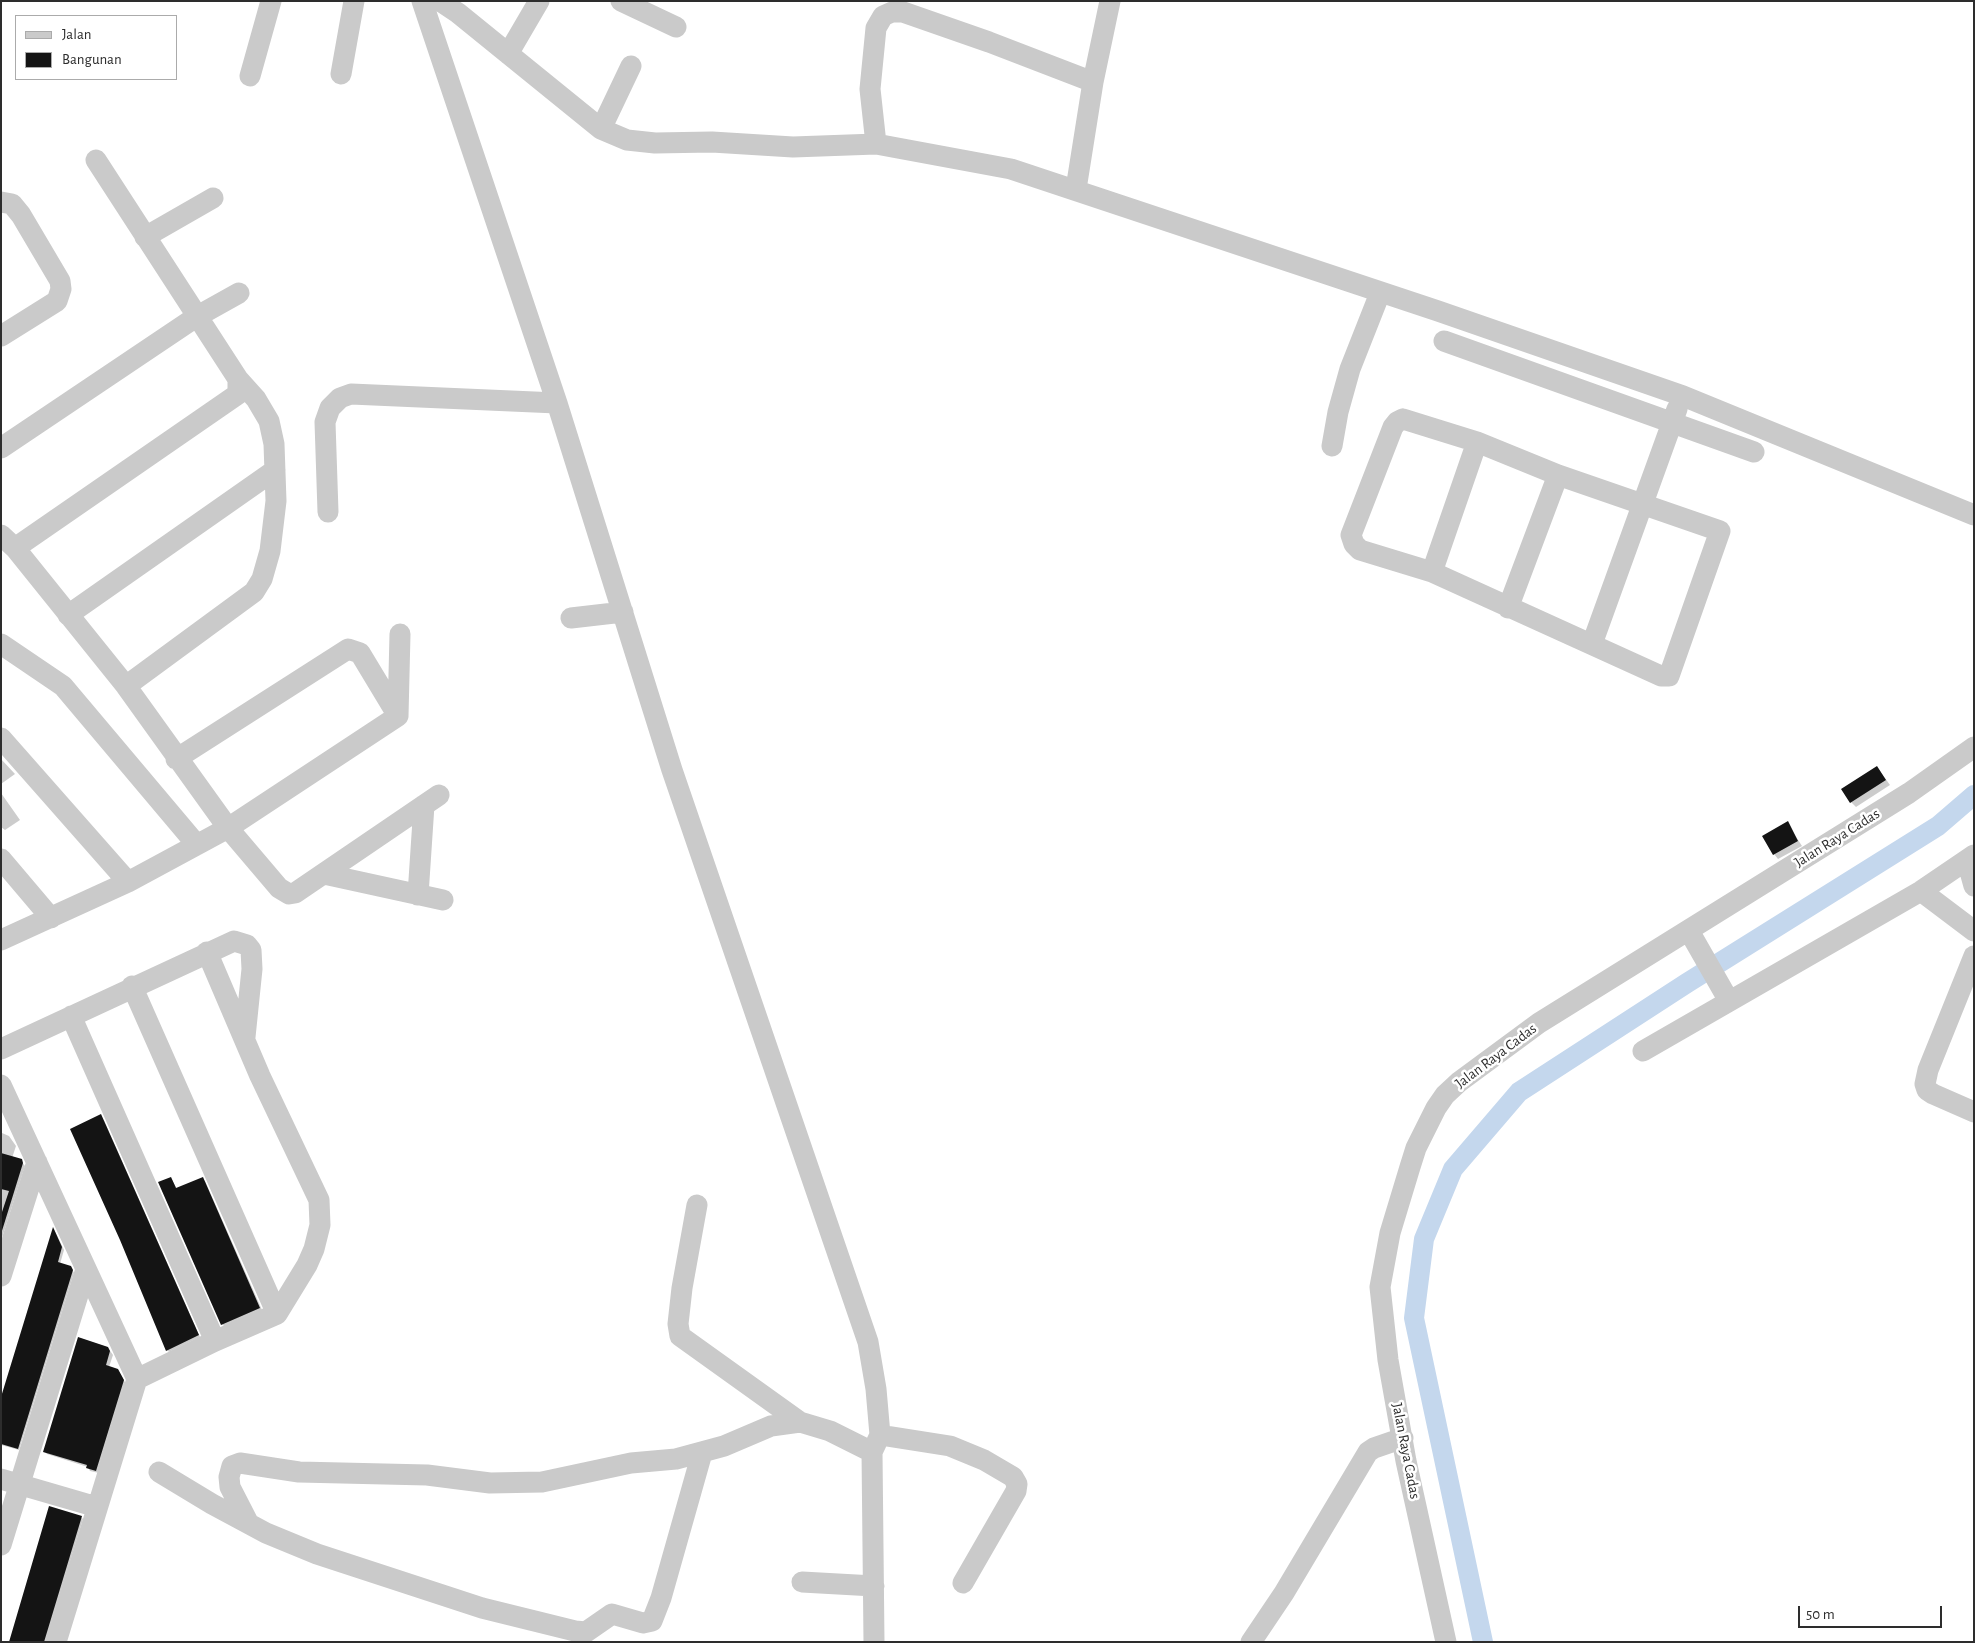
<!DOCTYPE html>
<html>
<head>
<meta charset="utf-8">
<style>
  body { margin:0 }
  #map { position:relative; width:1975px; height:1643px; overflow:hidden; background:#fff; font-family:"Alegreya Sans",sans-serif }
  canvas { display:block }
  .frame { position:absolute; inset:0; border:2px solid #2d2d2d; pointer-events:none }
  .legend { position:absolute; left:15px; top:15px; width:162px; height:65px; box-sizing:border-box; background:#fff; border:1px solid #ababab; margin:0; padding:6px 9px; list-style:none; font-size:15px; color:#2d2d2d }
  .legend li { display:flex; align-items:center; gap:10px; height:25px }
  .legend b { width:25px; border:1px solid #ababab }
  .scale { position:absolute; left:1798px; top:1606px; width:144px; height:22px; box-sizing:border-box; border:2px solid #2d2d2d; border-top:0; padding-left:6px; font-size:15px; line-height:18px; white-space:nowrap; color:#2d2d2d; -webkit-text-stroke:4px #fff; paint-order:stroke }
</style>
</head>
<body>
<div id="map">
<canvas width="1975" height="1643"></canvas>
<div class="frame"></div>
<ul class="legend">
<li><b style="height:6px;background:#cacaca"></b>Jalan</li>
<li><b style="height:14px;background:#141414"></b>Bangunan</li>
</ul>
<div class="scale">50 m</div>
</div>
<script>
const ctx = document.querySelector('canvas').getContext('2d');
ctx.lineJoin = 'round';
function fillPath(path, color) {
  ctx.fillStyle = color;
  ctx.fill(path, 'evenodd');
}
function poly(rows) {
  const path = new Path2D();
  for (const r of rows) {
    path.moveTo(r[0], r[1]);
    for (let i = 2; i < r.length; i += 2) path.lineTo(r[i], r[i + 1]);
  }
  return path;
}
function stroke(path, color, width, dash) {
  ctx.strokeStyle = color;
  ctx.lineWidth = width;
  ctx.lineCap = dash ? 'butt' : 'round';
  ctx.setLineDash(dash || []);
  ctx.stroke(path);
}
function label(font, color, halo, rows, align = 'center') {
  ctx.font = font + ' "Alegreya Sans",sans-serif';
  ctx.lineWidth = 5;
  ctx.setLineDash([]);
  ctx.textBaseline = 'middle';
  ctx.strokeStyle = halo;
  ctx.fillStyle = color;
  for (const [text, x, y, turn = 0] of rows) {
    ctx.save();
    ctx.translate(x, y);
    ctx.rotate((+turn || 0) * Math.PI / 180);
    ctx.textAlign = isNaN(turn) ? turn : align;
    if (halo) ctx.strokeText(text, 0, 0);
    ctx.fillText(text, 0, 0);
    ctx.restore();
  }
}
const shadow = poly([
  [1,759,15,774,1,784],
  [1877,767,1890,785,1856,807,1851,802],
  [1,793,20,820,5,830,1,827],
  [1787,823,1802,846,1778,859,1774,854],
  [103,1118,200,1337,169,1352,167,1350],
  [2,1133,9,1136,16,1146,12,1158,21,1161,25,1166,1,1241],
  [171,1178,177,1189,202,1179,205,1181,262,1310,225,1327,222,1324],
  [54,1229,64,1250,60,1264,72,1269,74,1273,19,1450,1,1445,1,1403],
  [108,1348,113,1355,109,1367,118,1370,126,1384,99,1473,90,1471,88,1467,47,1454,44,1451],
  [81,1517,83,1519,46,1642,39,1642]
]);
const canal = poly([
  [1483,1642,1414,1318,1424,1239,1453,1169,1519,1092,1687,983,1938,826,1974,795]
]);
const building = poly([
  [1877,766,1886,780,1850,803,1841,789],
  [1788,821,1798,841,1773,855,1762,836],
  [101,1114,199,1335,166,1351,120,1240,70,1129],
  [1,1153,22,1159,23,1163,1,1234,1,1215,9,1191,1,1189],
  [171,1177,176,1188,203,1177,260,1308,221,1325,158,1182],
  [53,1227,62,1247,58,1262,71,1266,73,1270,18,1449,1,1444,1,1397],
  [78,1337,108,1347,110,1351,106,1365,118,1369,124,1380,96,1471,86,1468,87,1465,43,1452],
  [49,1506,82,1516,44,1642,9,1642]
]);
const minor = poly([
  [422,1,557,403,672,770,868,1342,876,1389,880,1435,872,1452,874,1642],
  [440,1,458,13,601,129,627,140,655,143,712,142,793,147,876,144,1011,169,1438,311,1683,396,1974,515],
  [621,1,676,27],
  [508,54,539,1],
  [341,74,354,1],
  [250,76,271,1],
  [601,129,631,66],
  [876,144,870,89,876,28,883,16,892,12,903,12,989,42,1093,82],
  [1076,189,1093,82,1110,1],
  [1,202,12,204,21,215,60,281,61,289,57,301,1,336],
  [145,237,213,198],
  [1444,341,1754,452],
  [1403,419,1477,442,1558,475,1720,531,1669,676,1661,676,1432,572,1360,550,1354,544,1351,535,1393,427,1397,422,1403,419],
  [1332,446,1338,412,1350,369,1380,293],
  [1,448,196,317,239,293],
  [328,512,325,422,330,408,340,398,351,394,557,403],
  [1,535,15,548,126,686,228,828,128,882,1,940],
  [15,548,238,394,238,379,96,160],
  [1432,572,1477,442],
  [1508,608,1558,475],
  [68,615,275,470],
  [571,618,623,612],
  [1,644,63,686,197,845],
  [1592,644,1677,409],
  [126,686,254,592,262,579,270,551,276,501,274,444,269,421,256,399,238,379],
  [398,716,228,828,279,888,289,894,295,893,439,795],
  [398,716,400,634],
  [1,738,128,882],
  [176,759,348,649,360,653,398,716],
  [1,859,51,918],
  [1967,861,1974,886],
  [324,874,443,900],
  [1921,891,1974,931],
  [418,895,424,805],
  [1689,931,1729,1001],
  [1974,956,1928,1070,1925,1084,1927,1090,1933,1094,1974,1112],
  [132,986,277,1314],
  [71,1016,215,1341],
  [1,1049,234,941,247,945,251,950,252,969,245,1037],
  [1643,1051,1921,891,1974,855],
  [1,1085,137,1379],
  [697,1205,682,1288,678,1324,680,1336,800,1422],
  [1,1276,37,1162],
  [880,1435,950,1446,984,1460,1013,1477,1017,1484,1016,1491,963,1583],
  [159,1472,212,1504,266,1533,317,1554,482,1608,575,1631,586,1632,612,1614,643,1623,652,1621,661,1598,702,1453],
  [1,1479,97,1507],
  [249,1524,230,1487,229,1477,232,1466,240,1463,299,1472,427,1475,490,1483,542,1482,631,1463,676,1459,724,1446,771,1426,800,1422,830,1431,872,1452],
  [1,1545,86,1269],
  [802,1582,874,1586],
  [56,1642,137,1379,215,1341,277,1314,307,1265,314,1249,320,1225,319,1200,260,1076,207,952],
  [1251,1642,1284,1593,1368,1452,1374,1448,1403,1438],
  [1446,1642,1406,1461,1388,1360,1380,1287,1390,1233,1410,1167,1416,1148,1436,1108,1445,1095,1459,1082,1539,1023,1909,793,1974,747]
]);
const streetNames = [
  ["Jalan Raya Cadas",1837,838,-32],
  ["Jalan Raya Cadas",1496,1056,-37],
  ["Jalan Raya Cadas",1406,1451,79]
];
fillPath(shadow, '#0003');
stroke(canal, '#c4d7ed', 20);
fillPath(building, '#141414');
stroke(minor, '#cacaca', 21);
label('15px', '#2d2d2d', '#fff', streetNames);
</script>
</body>
</html>
